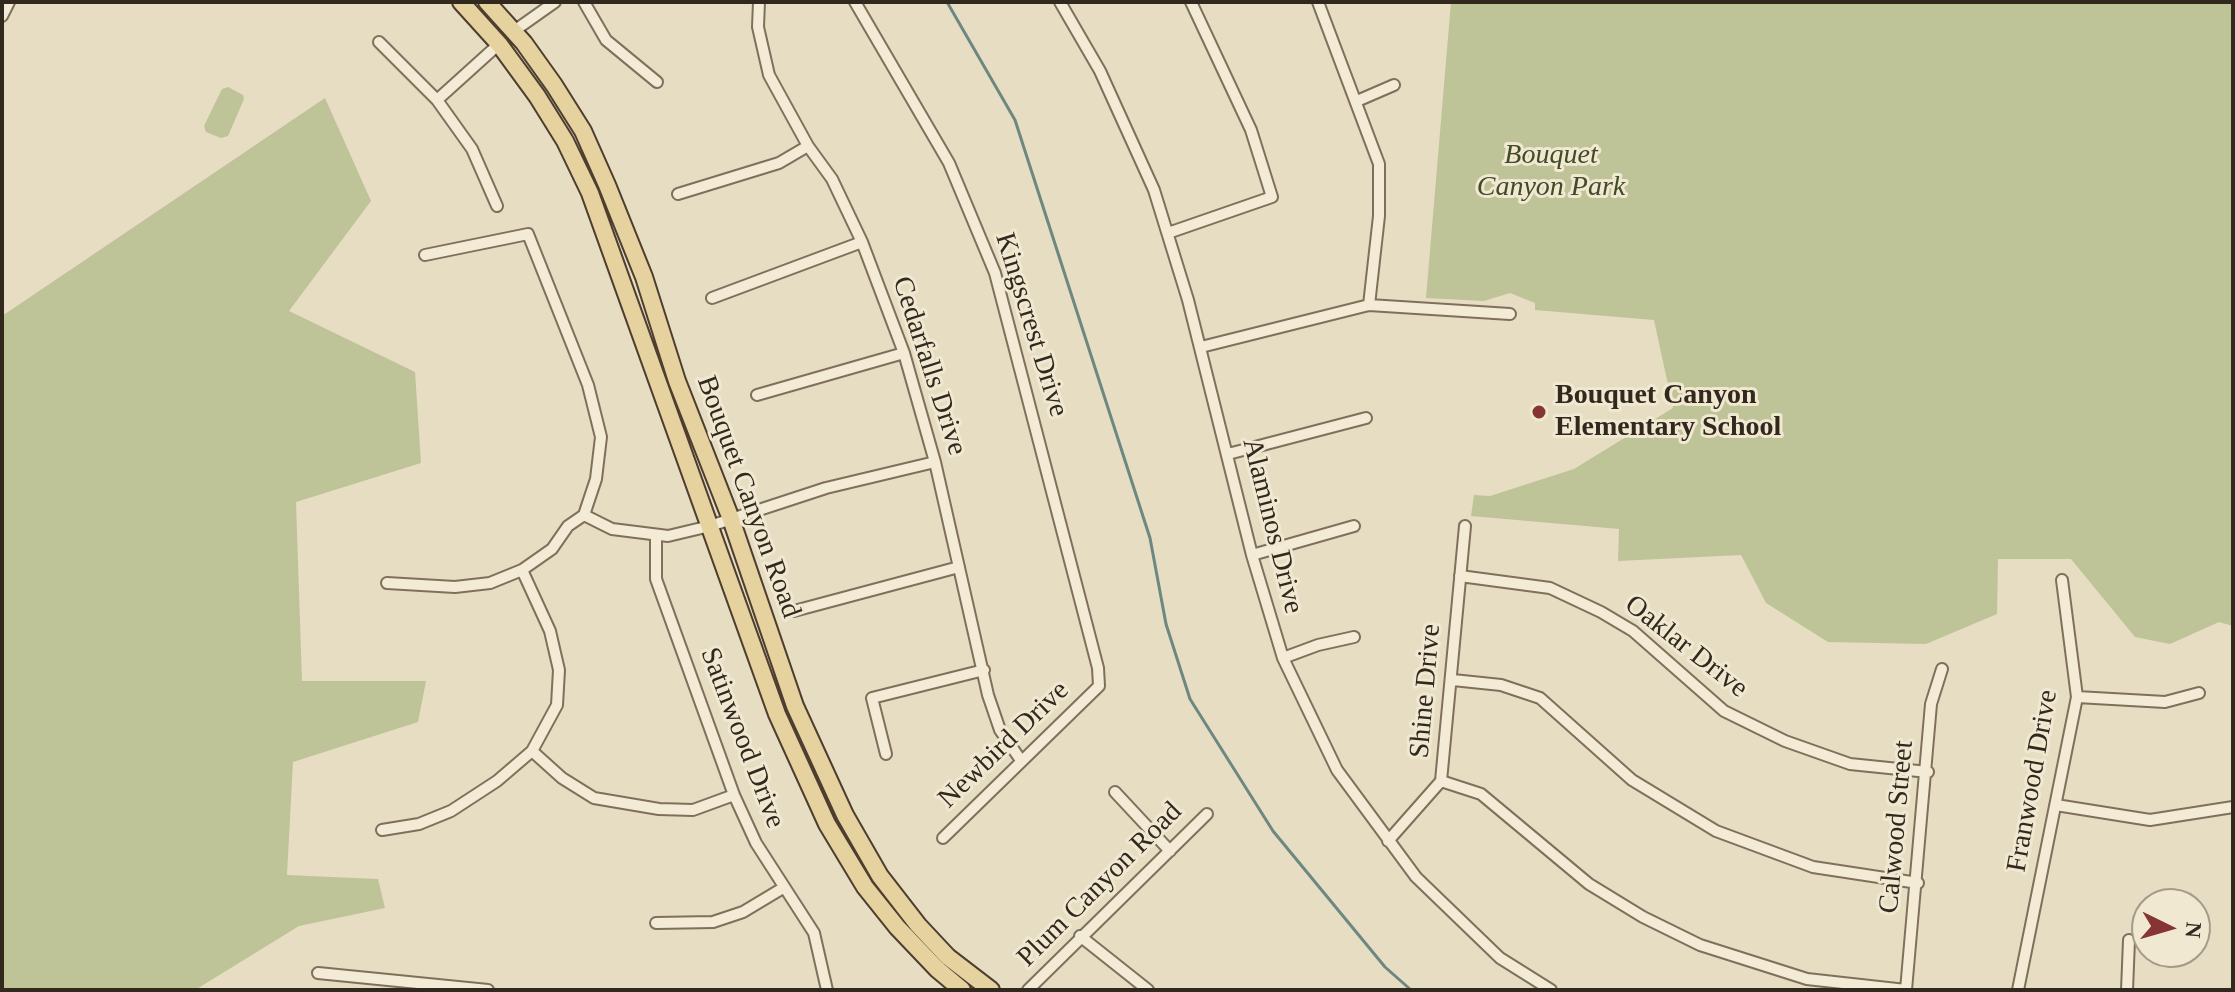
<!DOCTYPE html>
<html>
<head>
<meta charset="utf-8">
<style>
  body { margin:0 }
  #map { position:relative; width:2235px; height:992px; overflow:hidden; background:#e7ddc3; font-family:"Times New Roman",serif }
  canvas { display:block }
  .frame { position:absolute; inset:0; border:4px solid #31281e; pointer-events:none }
  .north { position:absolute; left:2131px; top:888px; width:80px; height:80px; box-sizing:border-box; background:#f0e8d1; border:2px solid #a49b89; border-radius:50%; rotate:95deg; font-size:22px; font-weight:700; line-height:32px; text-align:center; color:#31281e }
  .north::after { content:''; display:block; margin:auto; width:28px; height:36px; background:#863534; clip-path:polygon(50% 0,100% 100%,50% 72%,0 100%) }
</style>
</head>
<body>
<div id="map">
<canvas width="2235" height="992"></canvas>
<div class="frame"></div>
<div class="north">N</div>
</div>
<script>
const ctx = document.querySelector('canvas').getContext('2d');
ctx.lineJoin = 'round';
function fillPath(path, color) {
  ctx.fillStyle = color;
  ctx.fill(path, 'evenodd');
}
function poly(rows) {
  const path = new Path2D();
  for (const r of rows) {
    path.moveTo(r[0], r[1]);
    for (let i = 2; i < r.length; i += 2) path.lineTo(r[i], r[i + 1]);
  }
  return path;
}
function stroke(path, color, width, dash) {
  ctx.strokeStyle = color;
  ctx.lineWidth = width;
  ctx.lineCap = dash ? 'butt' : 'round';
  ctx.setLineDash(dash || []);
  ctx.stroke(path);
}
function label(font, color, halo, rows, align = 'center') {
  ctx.font = font + ' "Times New Roman",serif';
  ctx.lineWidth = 6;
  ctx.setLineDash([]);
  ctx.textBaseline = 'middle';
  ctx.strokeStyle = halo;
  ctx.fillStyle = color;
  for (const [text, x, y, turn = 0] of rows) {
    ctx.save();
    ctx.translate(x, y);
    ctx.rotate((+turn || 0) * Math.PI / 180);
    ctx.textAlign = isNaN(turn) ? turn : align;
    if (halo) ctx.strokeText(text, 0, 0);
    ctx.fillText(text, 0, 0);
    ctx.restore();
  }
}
const green = poly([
  [1451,2,2233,2,2233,626,2219,622,2170,644,2135,637,2071,559,1998,559,1997,614,1926,644,1828,642,1766,603,1741,555,1618,561,1619,529,1471,516,1474,495,1490,496,1574,469,1673,408,1654,320,1535,310,1535,303,1510,293,1484,301,1426,298],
  [228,87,243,95,244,99,228,136,221,138,206,132,204,126,222,89],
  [325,98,371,201,289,311,415,372,421,463,296,502,302,681,426,681,418,722,293,762,287,875,378,879,385,908,299,926,195,990,2,990,2,316]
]);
const stream = poly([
  [947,2,1015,120,1150,538,1166,624,1190,699,1273,831,1385,967,1411,990]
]);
const street = poly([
  [584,2,606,40,657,82],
  [759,2,758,27,769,75,808,146,832,179,862,242,904,353,935,462,988,695,1000,730,1020,759],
  [855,2,949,163,995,273,1098,668,1099,686,943,838],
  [1060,2,1100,71,1154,190,1188,300,1252,555,1283,658,1337,770,1416,877,1500,958,1551,990],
  [1318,2,1379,164,1379,216,1369,305],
  [2,16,9,2],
  [514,31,555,2],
  [379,42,437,100,472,149,497,206],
  [437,100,499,44],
  [1357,101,1394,85],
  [678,194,779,163,808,146],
  [1168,233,1272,197,1251,130,1191,2],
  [712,298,862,242],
  [1201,347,1369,305,1510,314],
  [757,395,904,353],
  [1228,454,1366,418],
  [584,515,612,529,668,536,710,526,826,488,935,462],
  [656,537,656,579,734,795,756,843,814,933,827,990],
  [1252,555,1354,526],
  [1460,576,1550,588,1601,612,1633,631,1724,711,1785,741,1850,764,1928,772],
  [387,583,455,587,490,583,522,570,552,549,568,526,584,515,596,479,601,437,588,385,528,234,425,255],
  [794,611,959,567],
  [1283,658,1318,645,1354,637],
  [1453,680,1501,685,1540,698,1632,780,1716,831,1813,867,1918,883],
  [2077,697,2165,702,2199,693],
  [532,751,562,778,594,798,659,809,693,810,734,795],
  [886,754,872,698,984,670],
  [1441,781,1481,794,1589,884,1643,917,1700,945,1807,979,1906,990],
  [1115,792,1170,851],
  [2056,805,2150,820,2233,807],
  [382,830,419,824,451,811,497,781,532,751,557,705,559,670,550,631,522,570],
  [1388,841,1441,781,1465,526],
  [656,923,713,922,743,912,783,888],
  [1080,936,1148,990],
  [318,973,488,990],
  [1028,990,1207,814],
  [1906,990,1931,704,1942,669],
  [2018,990,2077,697,2062,580],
  [2127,990,2129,940]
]);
const primary = poly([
  [461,2,499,44,537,96,565,141,590,193,777,714,827,824,865,887,897,927,937,969,962,990],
  [487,2,524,43,554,85,583,131,607,185,644,277,677,381,731,519,795,706,845,815,880,876,918,925,948,957,991,990]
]);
const markers = [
  [1539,412,8,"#863534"]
];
const parkNames = [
  ["Bouquet",1551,156],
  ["Canyon Park",1551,188]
];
const streetNames = [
  ["Kingscrest Drive",1031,325,73],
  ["Cedarfalls Drive",929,366,72],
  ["Bouquet Canyon Road",748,497,70],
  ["Alaminos Drive",1272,526,76],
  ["Oaklar Drive",1686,647,38],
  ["Shine Drive",1426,691,-85],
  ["Satinwood Drive",742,738,69],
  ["Newbird Drive",1004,745,-44],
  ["Franwood Drive",2033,781,-80],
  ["Calwood Street",1897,827,-85],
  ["Plum Canyon Road",1100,885,-45]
];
const poiNames = [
  ["Bouquet Canyon",1555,396],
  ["Elementary School",1555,428]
];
fillPath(green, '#bec498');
stroke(stream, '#6d8781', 3);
stroke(street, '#7f705c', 14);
stroke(primary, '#4d3e30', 20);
stroke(street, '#f3ebd5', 10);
stroke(primary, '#e6d29f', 16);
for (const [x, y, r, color] of markers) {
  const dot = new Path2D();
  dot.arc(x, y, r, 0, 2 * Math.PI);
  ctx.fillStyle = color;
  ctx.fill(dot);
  stroke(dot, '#f0e8d1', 3);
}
label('italic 28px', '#414b27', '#f0e8d1', parkNames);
label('28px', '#31281e', '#f0e8d1', streetNames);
label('bold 28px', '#31281e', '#f0e8d1', poiNames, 'left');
</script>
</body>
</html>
